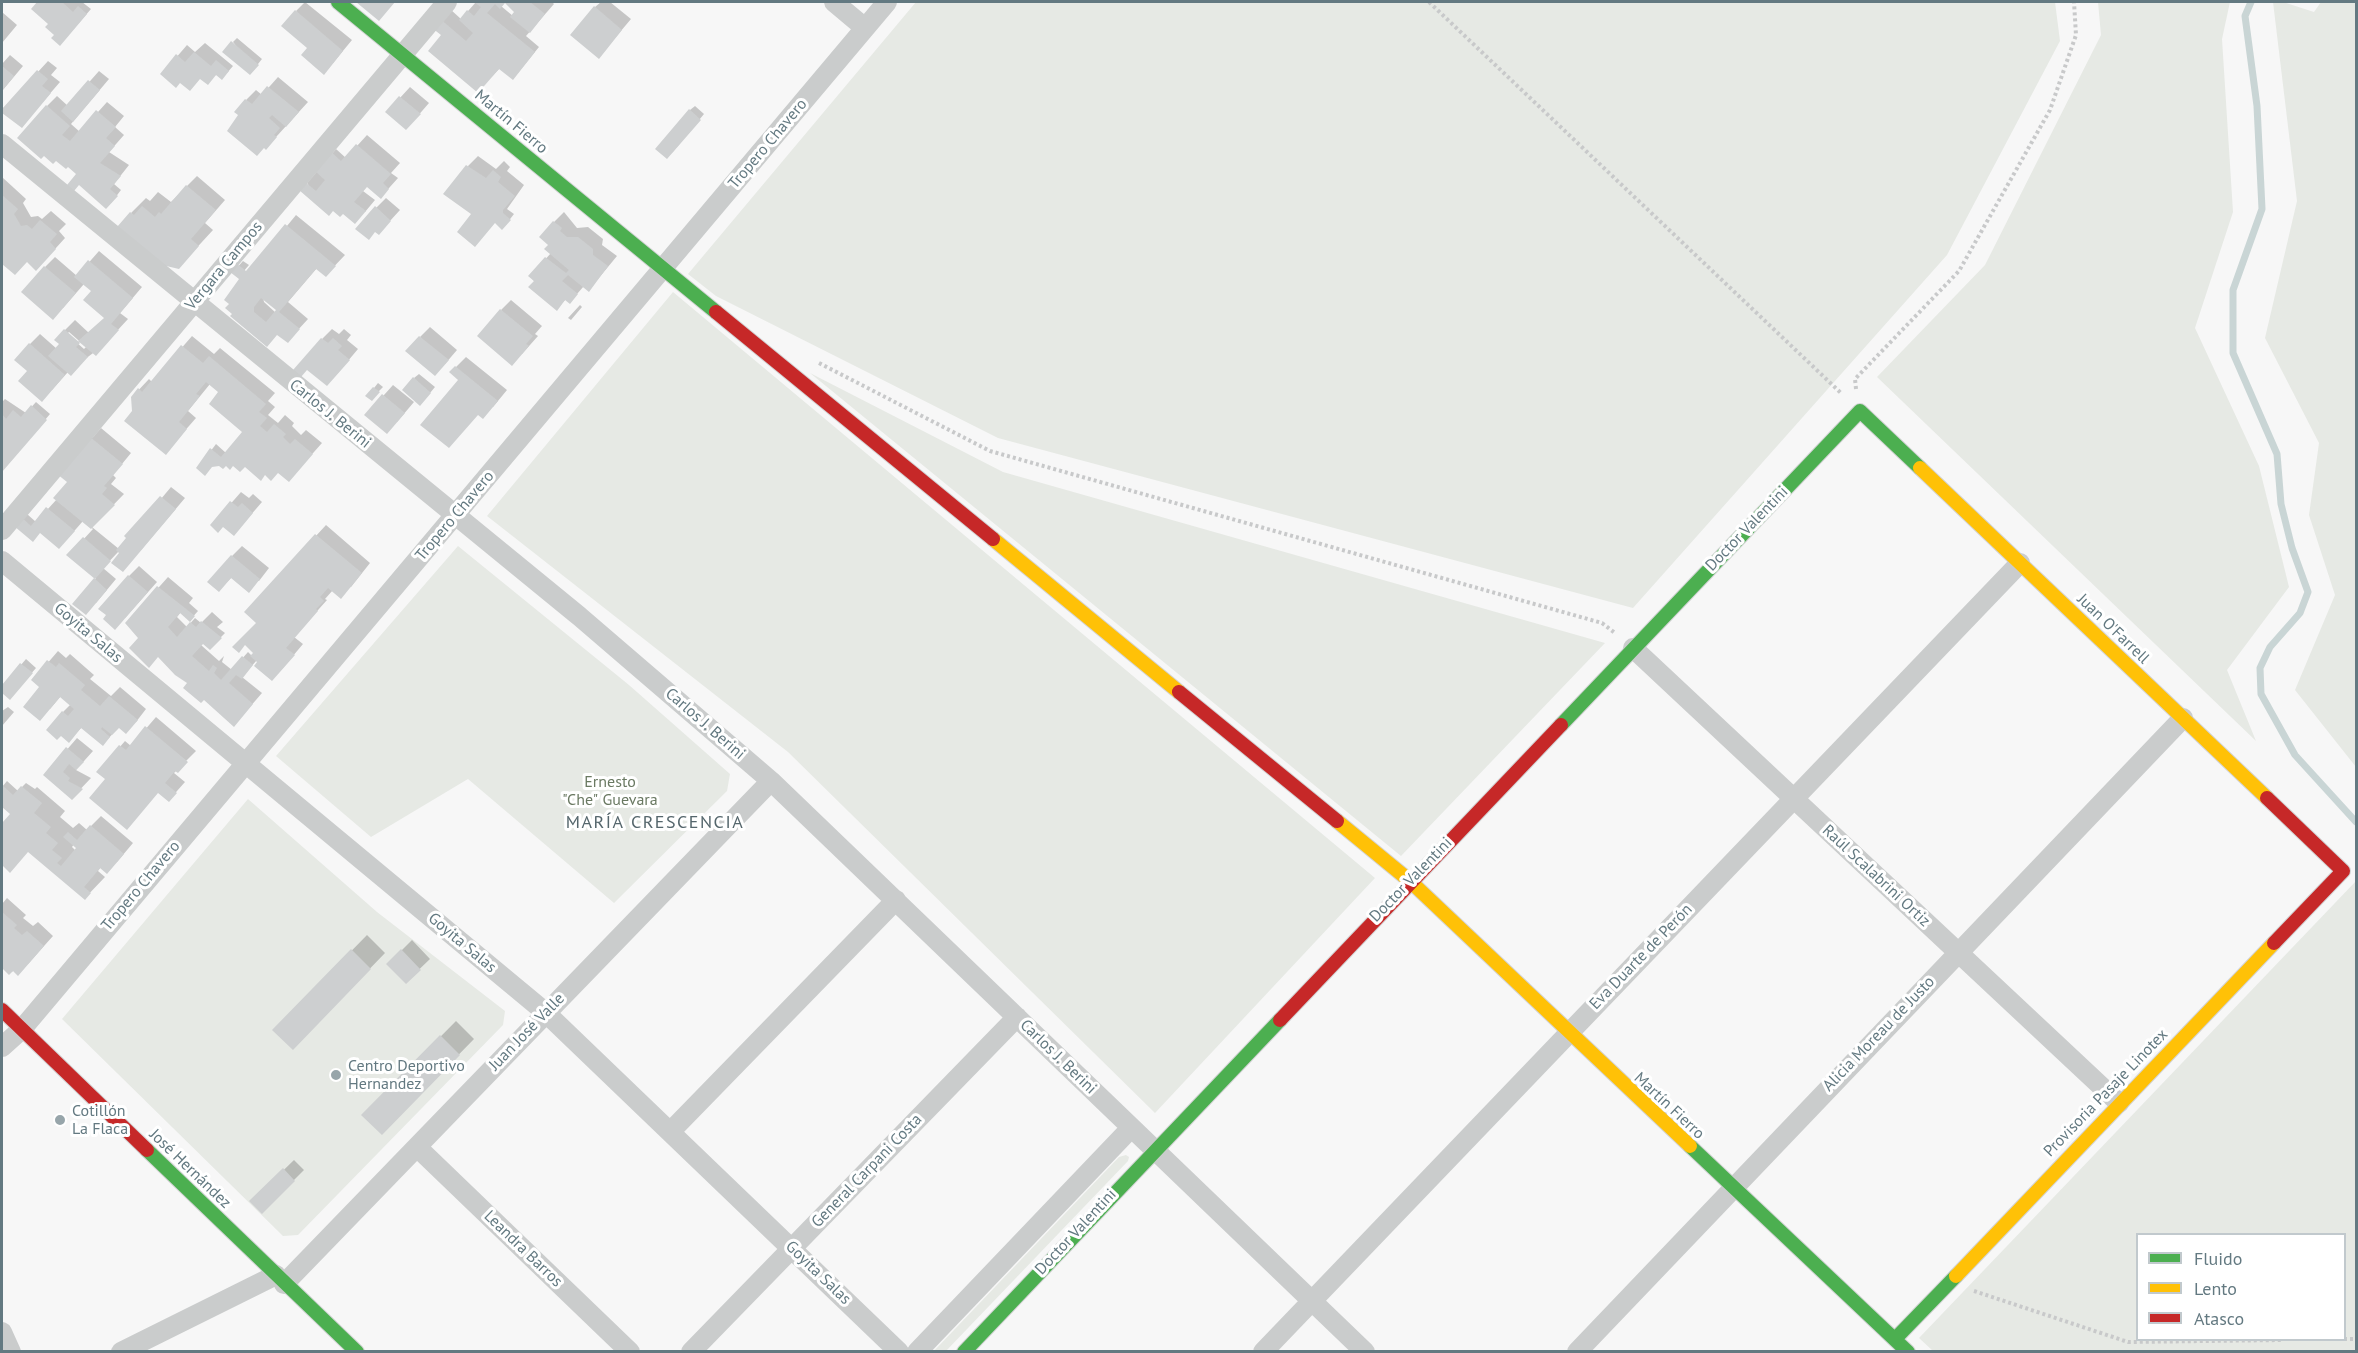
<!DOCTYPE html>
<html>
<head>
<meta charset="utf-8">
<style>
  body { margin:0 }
  #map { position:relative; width:2358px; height:1353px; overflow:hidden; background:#f7f7f7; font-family:"PT Sans",sans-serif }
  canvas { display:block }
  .frame { position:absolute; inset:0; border:3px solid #637981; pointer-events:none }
  .legend { position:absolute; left:2136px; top:1233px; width:210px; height:108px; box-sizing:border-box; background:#fff; border:2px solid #c1c9cd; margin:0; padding:8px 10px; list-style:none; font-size:18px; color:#637981 }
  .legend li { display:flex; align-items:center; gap:12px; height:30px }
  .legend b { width:30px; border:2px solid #c1c9cd }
</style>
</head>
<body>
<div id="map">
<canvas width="2358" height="1353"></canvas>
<div class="frame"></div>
<ul class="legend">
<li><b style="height:8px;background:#4caf50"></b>Fluido</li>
<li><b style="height:8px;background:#ffc107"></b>Lento</li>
<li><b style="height:8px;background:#c62828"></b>Atasco</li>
</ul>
</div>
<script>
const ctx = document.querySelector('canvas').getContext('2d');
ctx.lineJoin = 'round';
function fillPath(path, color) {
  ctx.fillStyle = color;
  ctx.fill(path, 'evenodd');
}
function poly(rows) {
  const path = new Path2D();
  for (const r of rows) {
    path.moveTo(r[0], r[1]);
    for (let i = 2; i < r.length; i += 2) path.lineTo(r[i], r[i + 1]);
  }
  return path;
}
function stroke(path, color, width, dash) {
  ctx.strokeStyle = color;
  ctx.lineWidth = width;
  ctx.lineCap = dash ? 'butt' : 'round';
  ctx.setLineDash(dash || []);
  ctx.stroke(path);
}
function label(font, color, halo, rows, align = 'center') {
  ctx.font = font + ' "PT Sans",sans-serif';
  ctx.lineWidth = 6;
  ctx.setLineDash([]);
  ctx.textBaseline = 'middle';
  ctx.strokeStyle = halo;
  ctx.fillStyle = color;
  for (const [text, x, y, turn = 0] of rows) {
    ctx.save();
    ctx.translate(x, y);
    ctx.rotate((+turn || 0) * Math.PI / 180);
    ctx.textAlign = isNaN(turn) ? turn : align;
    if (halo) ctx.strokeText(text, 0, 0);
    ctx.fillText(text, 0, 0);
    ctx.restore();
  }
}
const green = poly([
  [916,2,2055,2,2060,41,1947,255,1633,608,998,438,716,296,688,274],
  [2098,2,2230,2,2222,39,2233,212,2195,328,2259,466,2289,587,2227,670,2256,741,1877,377,1985,265,2101,35],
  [2273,2,2283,2,2314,12,2321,2,2356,2,2356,767,2295,690,2335,595,2309,515,2319,443,2265,338,2297,201],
  [673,292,1375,878,1155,1113,788,752,487,516],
  [810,373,1003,472,1605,643,1401,856],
  [458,546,629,685,730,774,727,791,614,903,468,779,371,837,276,756],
  [248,799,377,912,505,1011,503,1025,298,1235,283,1236,62,1019],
  [2356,881,2356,1351,1933,1351,1919,1338],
  [2138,1234,2344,1234,2344,1340,2138,1340],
  [1126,1155,1129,1157,1128,1161,946,1351,933,1352,1119,1157]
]);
const shadow = poly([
  [39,2,82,2,91,9,65,39,62,28,50,24,33,9],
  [305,2,352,40,333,63,296,11],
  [476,2,552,2,554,4,526,36,539,47,517,74,500,68,478,91,443,35,434,28,450,9,461,19],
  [505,2,516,11,513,16,501,6],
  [601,2,610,2,631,19,599,57,595,7],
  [2,12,17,25,2,43],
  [237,38,262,59,254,69,233,42],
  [205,43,233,66,227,73,181,82,162,74,187,45,195,52],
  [10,55,23,66,2,91,2,64],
  [48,61,57,68,51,75,60,82,22,126,2,111],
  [99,71,109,79,71,124,80,132,107,102,124,116,115,127,124,135,109,152,129,165,114,184,121,190,111,203,78,174,47,106,57,96,68,106],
  [278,77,308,102,266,148,246,100,256,90,262,95],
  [410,87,429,103,416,118,387,112],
  [695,106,704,114,672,153,690,110],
  [367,135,400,163,391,173,398,178,381,197,367,186,363,191,375,200,365,212,343,212,333,209,329,214,307,183,336,149,346,158],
  [478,156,496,169,504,161,510,167,507,171,524,185,507,209,514,214,507,223,473,214,468,166],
  [197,176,225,200,205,223,213,230,179,267,131,213,146,198,150,201,158,192,171,202],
  [2,177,26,199,23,203,31,217,38,216,42,219,51,211,66,224,59,231,65,238,46,259,2,264],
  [386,198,400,210,379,233,376,208],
  [564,212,577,228,588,227,603,239,602,245,617,256,589,290,584,286,570,302,566,299,557,309,530,276,551,253,554,222],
  [296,215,345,255,326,275,317,268,288,302,308,319,297,331,278,334,234,314,231,304,226,300],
  [263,297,278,310,276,313,264,302],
  [99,251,142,287,120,313,128,319,105,344,68,372,52,390,29,371,30,344,40,334,57,349,65,330,75,320,89,333,106,317,93,291,84,284,63,308,45,267,55,257,77,276],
  [69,332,86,347,84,349,67,334],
  [243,261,249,265,243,272,233,272],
  [511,300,542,326,535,334,538,336,522,354,501,310],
  [580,305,582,307,571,320,568,318],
  [430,327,457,350,445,364,420,337],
  [332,329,339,334,344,329,351,335,347,340,358,349,337,374,322,339],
  [192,336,214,354,220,348,275,393,268,401,275,407,268,415,278,423,285,415,294,423,292,426,301,435,306,430,322,443,298,470,266,474,245,465,214,464,198,468,216,444,226,453,244,432,221,392,210,384,188,411,196,418,182,434,133,411,132,397,149,379,152,382],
  [466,357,507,390,493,407,451,372],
  [419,374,435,387,425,399,414,378],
  [378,383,383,387,371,399,374,388],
  [393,385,414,402,397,422,366,415],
  [5,399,26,413,36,402,50,414,2,471,2,402],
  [101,428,131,453,113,475,116,478,111,484,124,494,92,527,119,549,171,487,185,498,141,550,119,551,103,568,116,579,96,603,74,603,96,578,69,555,93,529,83,521,69,537,16,526,27,514,36,522,57,499,69,482,60,474],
  [241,492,249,498,253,494,262,502,243,524,212,525],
  [326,525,370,563,351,587,333,590,325,599,327,600,294,637,303,644,282,669,257,660,242,677,262,693,243,715,189,683,127,623,168,577,193,598,189,603,198,611,190,620,181,612,177,617,187,627,195,618,201,623,212,612,223,622,217,627,225,633,210,648,204,642,201,645,219,661,224,656,222,662,232,670,248,652,252,656,256,652,258,623,246,612],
  [242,546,269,568,259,581,232,577,219,590,232,556],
  [139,566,157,582,125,618,129,576],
  [58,651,66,658,70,654,94,675,90,679,111,696,120,687,146,709,136,722,120,726,107,740,82,727,69,741,63,712,71,704,61,696,50,709,41,687,33,680],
  [26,659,36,668,10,698,2,691,2,687],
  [8,707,14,712,2,726,2,711],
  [156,717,196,751,174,773,185,782,169,800,158,792,108,780,98,772,125,741,131,746],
  [77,738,93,751,76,770,91,778,72,798,45,775],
  [7,781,18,791,26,783,35,789,37,787,65,811,60,817,73,828,79,823,87,830,101,816,133,843,117,862,101,867,98,871,105,877,85,898,29,850,10,871,2,863,2,826,18,807,9,812,2,805,2,787],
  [74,844,79,848,76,851,72,847],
  [7,898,26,915,23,918,33,926,38,922,53,936,28,964,9,973,2,966,2,904],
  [367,935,385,953,293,1048,274,1030],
  [412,940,430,959,406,982,388,964],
  [456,1021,474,1039,382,1133,363,1115],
  [294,1160,304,1170,262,1212,252,1201]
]);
const stream = poly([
  [2251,2,2245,16,2257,106,2262,209,2233,290,2233,353,2277,454,2281,504,2292,548,2308,592,2300,613,2270,647,2260,668,2261,694,2295,755,2356,822]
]);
const building = poly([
  [37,2,62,2,73,12,78,6,87,14,60,46,51,38,54,35,45,27,48,24,31,9],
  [356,2,395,2,379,21],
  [474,2,530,2,545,14,530,33,510,17,514,12,505,3,500,9,495,4,487,13,535,52,513,80,499,69,478,93,428,51,441,35,432,28,439,18,466,41,473,33,459,20,467,10,474,16,481,7],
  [594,6,622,30,599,59,570,35],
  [295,10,343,51,324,75,301,55,307,48,281,26],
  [231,41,259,65,250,75,222,52],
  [194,52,211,66,216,60,229,71,222,80,216,75,208,85,200,79,190,91,180,83,176,88,160,74,176,54,185,62],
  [2,66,14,76,2,91],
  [37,70,48,79,42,86,51,93,22,128,2,113,2,109],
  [88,80,100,90,73,122,61,111],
  [267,86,299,112,286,127,272,115,269,118,280,128,274,135,277,137,266,150,264,148,257,156,227,131,238,115,234,112,245,99,252,104],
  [399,96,421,114,406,130,385,112],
  [46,105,70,126,62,135,70,141,96,110,116,127,106,138,115,146,100,163,121,176,110,189,118,196,106,209,79,185,74,191,67,185,76,174,68,167,66,169,56,161,53,164,44,156,41,159,17,138],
  [689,109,701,120,667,159,655,149],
  [356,144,391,174,383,183,389,189,381,199,367,187,354,202,366,211,355,224,343,214,340,217,333,211,329,216,299,190,305,182,316,191,325,180,315,171,331,152,341,161],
  [466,165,486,178,493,170,501,177,498,182,515,196,503,210,503,213,511,220,502,230,495,223,475,247,457,232,471,214,443,194],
  [186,185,216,210,191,239,199,246,179,269,162,265,117,227,130,212,134,215,142,206,155,217,159,212,161,214],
  [2,195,18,209,14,214,21,226,27,225,32,229,40,220,57,234,50,242,56,249,36,271,27,262,15,275,2,264],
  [375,206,391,221,379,235,375,232,369,240,355,229],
  [553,221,562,228,560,231,567,237,578,237,593,249,593,255,608,266,589,292,568,275,562,281,578,294,570,304,565,300,557,311,528,287,534,281,528,276,545,257,566,273,569,270,544,249,548,245,539,237],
  [285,224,336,266,326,277,316,269,279,312,300,329,288,343,277,335,267,347,230,316,232,314,225,308,229,304,224,300,239,279,230,272,237,264,246,271],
  [261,298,276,310,266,322,254,312,254,307],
  [88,260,133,298,111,324,119,330,96,356,78,341,104,318,83,300,91,291,74,277],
  [44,266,76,293,53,320,21,292],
  [500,309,533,336,526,344,529,346,512,366,477,336],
  [64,329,80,343,76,347,88,357,71,376,48,356,59,344,54,340],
  [419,336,449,360,435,376,405,351],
  [321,338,328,343,333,338,342,346,338,350,350,360,327,386,307,370,301,377,293,370],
  [29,343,65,375,42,402,18,381,27,371,14,360],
  [181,345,203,363,209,356,266,404,259,412,267,418,260,426,267,432,274,424,286,434,283,437,290,444,295,439,313,454,289,482,278,473,271,481,265,475,261,481,245,467,240,472,233,466,230,470,226,466,223,469,219,466,212,467,205,476,196,468,210,448,221,457,242,432,209,404,218,392,206,382,196,394,200,396,179,422,187,429,166,455,124,421,132,411,131,397,138,388,142,392],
  [455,366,498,401,483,419,478,415,449,448,420,425,458,380,449,372],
  [413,377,431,393,420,406,402,390],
  [373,387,380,392,372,401,365,396],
  [382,394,405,413,387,434,364,415],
  [31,405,47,420,2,472,2,414,6,419,13,410,21,417],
  [90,437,123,464,104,486,107,488,102,494,115,505,91,529,53,498,67,482,57,474],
  [160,496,176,509,123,572,111,563,119,553,116,550,126,538,124,536],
  [230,501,238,507,242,503,253,513,234,536,223,527,218,533,210,525],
  [46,507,75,531,59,549,40,533,33,542,14,526,21,517,31,526],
  [315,534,362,573,341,599,328,588,320,597,324,601,316,609,318,611,286,648,295,655,272,681,254,666,257,662,250,656,253,653,245,645,239,653,232,647,256,623,244,612],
  [83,537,111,561,95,579,66,555],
  [231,555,260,579,249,593,231,578,219,592,207,582],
  [128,575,148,592,115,630,103,619,106,615,98,609],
  [94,578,107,590,86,615,72,604],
  [157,586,195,616,190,622,180,613,168,627,177,637,190,622,196,627,201,621,222,638,210,650,203,644,192,656,209,671,213,665,217,668,214,673,221,680,242,656,253,665,242,679,236,675,229,683,253,704,234,727,204,700,201,703,183,688,187,683,175,675,158,657,149,668,129,648,138,638,125,623],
  [47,660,56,667,59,663,85,685,81,690,100,706,109,696,138,720,126,734,119,728,112,735,102,727,101,729,110,737,103,746,81,728,69,743,61,736,57,740,46,730,62,711,68,716,74,709,60,697,40,721,23,707,39,687,31,680],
  [20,663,33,673,10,700,2,693,2,685],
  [145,726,188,762,178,773,175,771,165,783,177,793,169,802,158,793,127,830,89,798,105,779,96,772,119,745,126,750],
  [66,747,84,762,76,770,69,764,63,772,70,778,68,781,83,789,72,800,43,775],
  [2,785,13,795,21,786,42,803,34,813,51,827,46,833,58,843,52,850,62,858,57,863,61,866,76,848,63,837,68,832,77,840,90,825,124,854,107,874,100,868,84,887,91,893,85,900,28,852,10,873,2,865,2,823,10,814,2,807],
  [2,912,17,925,14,928,22,935,27,931,44,946,18,976,13,971,9,975,2,968],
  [351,949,371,969,293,1050,272,1030],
  [401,949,421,970,406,984,386,964],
  [440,1035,460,1055,382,1135,361,1115],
  [283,1168,295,1181,262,1214,249,1201]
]);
const path = poly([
  [1429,2,1842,394],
  [819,363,990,451,1602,623,1615,633],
  [1856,389,1855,379,1959,271,2050,110,2076,35,2074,2],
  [1974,1291,2128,1342,2283,1340],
  [2344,1339,2356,1339]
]);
const street = poly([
  [834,2,865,28],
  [2,144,579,616,771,781,1365,1352],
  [2,530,447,2],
  [2,561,545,1012,899,1352],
  [1633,648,2119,1103],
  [2,1047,22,1029,887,2],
  [671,1131,896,900],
  [417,1147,630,1352],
  [284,1284,771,781],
  [2,1332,11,1352],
  [121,1352,276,1275],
  [691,1352,1017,1017],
  [917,1352,1131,1128],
  [1263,1352,2020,563],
  [1577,1352,2183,718]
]);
const fast = poly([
  [338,2,716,312],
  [1561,725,1860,411,1920,468],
  [1690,1146,1908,1352],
  [147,1150,357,1352],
  [1895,1339,1956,1276],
  [964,1352,1280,1020]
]);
const slow = poly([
  [1920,468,2267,798],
  [993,539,1179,692],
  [1337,821,1410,881,1690,1146],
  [1956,1276,2274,943]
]);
const jam = poly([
  [716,312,993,539],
  [1179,692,1337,821],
  [2267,798,2343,871,2274,943],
  [2,1010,147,1150],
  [1280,1020,1561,725]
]);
const markers = [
  [336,1075,6,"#97a5aa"],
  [60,1120,6,"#97a5aa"]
];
const streetNames = [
  ["Martín Fierro",511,122,40],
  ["Tropero Chavero",768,144,-50],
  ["Vergara Campos",224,266,-50],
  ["Carlos J. Berini",330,414,39],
  ["Tropero Chavero",455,516,-50],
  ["Doctor Valentini",1747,529,-46],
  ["Juan O'Farrell",2113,629,44],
  ["Goyita Salas",88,633,40],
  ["Carlos J. Berini",705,724,41],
  ["Raúl Scalabrini Ortiz",1876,876,43],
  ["Doctor Valentini",1411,880,-46],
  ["Tropero Chavero",141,886,-50],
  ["Goyita Salas",462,943,40],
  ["Eva Duarte de Perón",1641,957,-46],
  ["Juan José Valle",527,1032,-46],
  ["Alicia Moreau de Justo",1879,1034,-46],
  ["Carlos J. Berini",1058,1057,44],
  ["Provisoria Pasaje Linotex",2106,1093,-46],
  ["Martín Fierro",1669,1106,43],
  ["José Hernández",190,1169,44],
  ["General Carpani Costa",867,1171,-46],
  ["Doctor Valentini",1076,1232,-47],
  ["Leandra Barros",523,1249,44],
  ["Goyita Salas",818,1273,44]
];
const parkNames = [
  ["Ernesto",610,782],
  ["\"Che\" Guevara",610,800]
];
const poiNames = [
  ["Centro Deportivo",348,1066],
  ["Hernandez",348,1084],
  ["Cotillón",72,1111],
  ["La Flaca",72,1129]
];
const neighbourhoodNames = [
  ["MARÍA CRESCENCIA",655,823]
];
fillPath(green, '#e6e9e4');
fillPath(shadow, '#0003');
stroke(stream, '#c9d5d5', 7);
fillPath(building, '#cdcfd0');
stroke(fast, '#d3d4d5', 16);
stroke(slow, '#d3d4d5', 16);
stroke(jam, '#d3d4d5', 16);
stroke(path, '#c8c9ca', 4, [3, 3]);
stroke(street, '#cacccc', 20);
stroke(fast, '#4caf50', 14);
stroke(slow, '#ffc107', 14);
stroke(jam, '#c62828', 14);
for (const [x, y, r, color] of markers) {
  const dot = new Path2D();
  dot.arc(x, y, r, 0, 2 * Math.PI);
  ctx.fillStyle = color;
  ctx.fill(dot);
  stroke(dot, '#fff', 2);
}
label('16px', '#637981', '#fff', streetNames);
label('16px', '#6a7962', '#fff', parkNames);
label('16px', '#637981', '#fff', poiNames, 'left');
ctx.letterSpacing = '1.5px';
label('18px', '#55666c', '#fff', neighbourhoodNames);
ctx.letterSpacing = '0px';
</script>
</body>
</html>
